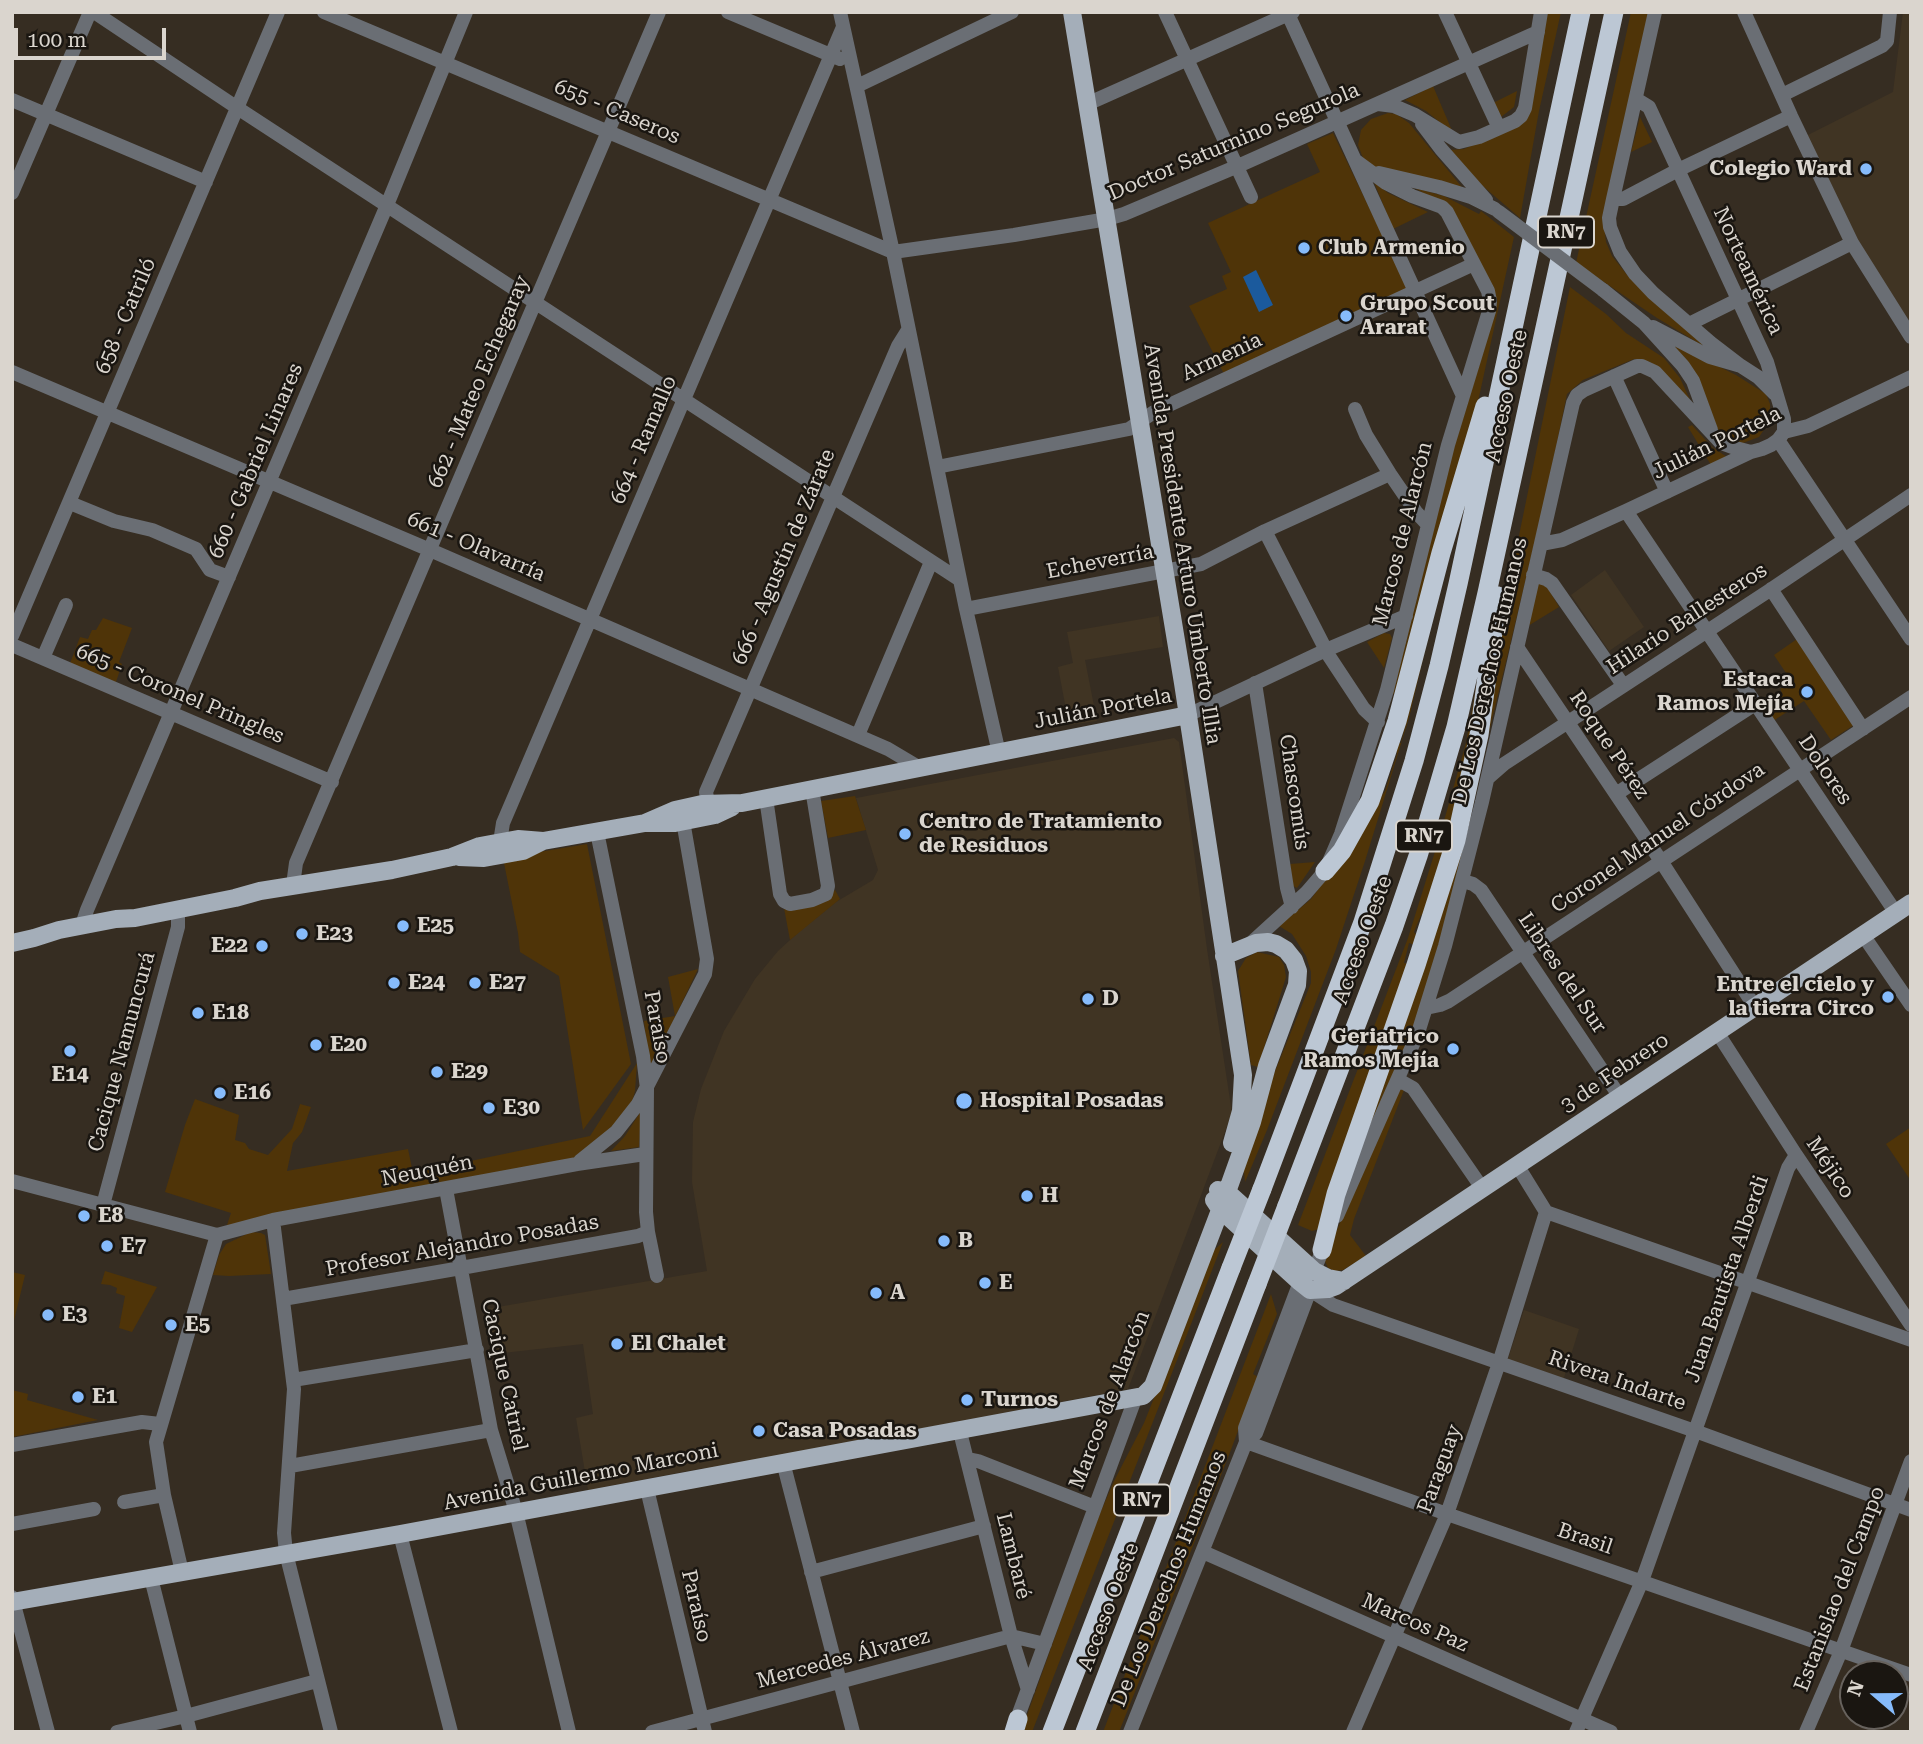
<!DOCTYPE html>
<html>
<head>
<meta charset="utf-8">
<style>
  body { margin:0 }
  #map { position:relative; width:1923px; height:1744px; overflow:hidden; background:#362d22; font-family:"Roboto Serif",serif }
  canvas { display:block }
  .frame { position:absolute; inset:0; border:14px solid #dad5ce; pointer-events:none }
  .north { position:absolute; left:1839px; top:1660px; width:70px; height:70px; box-sizing:border-box; background:#1a1611; border:2px solid #67625d; border-radius:50%; rotate:290deg; font-size:19px; font-weight:700; line-height:28px; text-align:center; color:#dad5ce }
  .north::after { content:''; display:block; margin:auto; width:24px; height:32px; background:#86bbfb; clip-path:polygon(50% 0,100% 100%,50% 72%,0 100%) }
  .scale { position:absolute; left:14px; top:28px; width:152px; height:32px; box-sizing:border-box; border:4px solid #dad5ce; border-top:0; padding-left:9px; font-size:21px; line-height:24px; white-space:nowrap; color:#dad5ce; -webkit-text-stroke:5px #1a1611; paint-order:stroke }
</style>
</head>
<body>
<div id="map">
<canvas width="1923" height="1744"></canvas>
<div class="frame"></div>
<div class="north">N</div>
<div class="scale">100 m</div>
</div>
<script>
const ctx = document.querySelector('canvas').getContext('2d');
ctx.lineJoin = 'round';
function fillPath(path, color) {
  ctx.fillStyle = color;
  ctx.fill(path, 'evenodd');
}
function poly(rows) {
  const path = new Path2D();
  for (const r of rows) {
    path.moveTo(r[0], r[1]);
    for (let i = 2; i < r.length; i += 2) path.lineTo(r[i], r[i + 1]);
  }
  return path;
}
function stroke(path, color, width, dash) {
  ctx.strokeStyle = color;
  ctx.lineWidth = width;
  ctx.lineCap = dash ? 'butt' : 'round';
  ctx.setLineDash(dash || []);
  ctx.stroke(path);
}
function label(font, color, halo, rows, align = 'center') {
  ctx.font = font + ' "Roboto Serif",serif';
  ctx.lineWidth = 5;
  ctx.setLineDash([]);
  ctx.textBaseline = 'middle';
  ctx.strokeStyle = halo;
  ctx.fillStyle = color;
  for (const [text, x, y, turn = 0] of rows) {
    ctx.save();
    ctx.translate(x, y);
    ctx.rotate((+turn || 0) * Math.PI / 180);
    ctx.textAlign = isNaN(turn) ? turn : align;
    if (halo) ctx.strokeText(text, 0, 0);
    ctx.fillText(text, 0, 0);
    ctx.restore();
  }
}
const built = poly([
  [1903,12,1911,12,1911,328,1860,248,1806,136,1893,92],
  [1605,570,1644,627,1609,651,1571,595],
  [1159,616,1163,647,1085,660,1097,721,1069,725,1058,667,1073,663,1067,632],
  [1174,738,1179,742,1207,949,1232,1113,1128,1389,706,1470,703,1468,588,1490,576,1418,593,1414,583,1344,494,1354,486,1309,707,1271,692,1182,693,1122,701,1089,724,1031,755,979,778,951,800,931,836,902,873,880,878,870,856,798],
  [1524,1310,1579,1329,1563,1381,1507,1362]
]);
const green = poly([
  [1545,12,1561,12,1539,111,1520,218,1470,175,1449,150,1464,149,1524,122],
  [1631,12,1651,12,1604,226,1606,242,1612,256,1628,276,1715,353,1657,318,1576,263],
  [1433,86,1453,133,1426,111,1405,100],
  [1517,91,1514,107,1501,117,1493,103],
  [1388,113,1396,114,1409,123,1466,192,1369,166,1363,158,1358,145,1361,130,1371,119],
  [1640,117,1652,142,1631,152],
  [1333,133,1409,290,1224,374,1189,306,1227,289,1222,276,1231,272,1208,223,1320,172,1307,144],
  [1374,182,1388,193,1428,212,1393,229],
  [1415,188,1444,196,1479,214,1481,211,1514,237,1465,461,1418,621,1394,694,1392,694,1452,453,1489,333,1496,296,1468,241,1423,193],
  [1570,287,1606,314,1626,333,1664,358,1680,378,1691,402,1663,372,1650,362,1634,359,1583,380,1567,394,1547,491,1477,782,1460,870,1436,957,1412,1035,1338,1198,1477,782,1515,555],
  [1663,339,1736,375,1766,394,1770,404,1770,414,1769,422,1759,437,1743,443,1727,440,1718,430],
  [1692,425,1712,447,1727,457,1711,465,1688,427],
  [1447,558,1409,718,1365,861,1336,949,1267,1130,1245,1182,1243,1162,1271,1081,1311,983,1311,972,1306,956,1292,934,1279,926,1311,899,1328,876,1385,791,1397,754,1395,743,1401,743,1407,720],
  [1538,583,1546,585,1559,607,1528,626],
  [103,618,132,628,119,662,122,664,115,685,69,666,80,637,88,639,92,630,96,630],
  [1384,633,1390,634,1392,638,1384,668,1367,642],
  [1797,639,1854,725,1831,740,1804,701,1773,721,1764,708,1783,695,1780,689,1792,682,1774,655],
  [1477,682,1468,774,1424,916,1421,915,1414,932,1420,939,1418,946,1409,943,1404,963,1408,964,1319,1229,1312,1231,1298,1225,1408,938,1438,842,1466,743],
  [855,796,866,830,828,838,821,801],
  [587,844,631,1064,583,1130,559,976,520,952,518,933,503,858],
  [1315,862,1297,888,1293,886,1290,864],
  [835,890,840,899,790,940,784,908,822,901],
  [1257,952,1279,957,1284,965,1286,977,1258,1067,1251,1065,1238,971,1246,958],
  [698,969,675,1017,657,1061,651,1065,649,1063,644,1021,675,1016,668,977],
  [637,1063,635,1091,632,1102,618,1125,587,1152,567,1161,226,1228,231,1213,165,1192,185,1125,195,1099,239,1115,235,1140,245,1143,249,1149,268,1155,292,1129,300,1104,311,1107,302,1132,293,1143,287,1171,408,1149,413,1173,590,1136],
  [1399,1089,1404,1090,1354,1219,1350,1235,1366,1256,1343,1270,1335,1271,1328,1268,1324,1259],
  [641,1111,639,1147,611,1151,625,1136],
  [1911,1127,1911,1181,1886,1144],
  [251,1232,261,1233,265,1235,271,1274,229,1276,213,1275,219,1255,226,1244],
  [1223,1242,1032,1732,1021,1732,1095,1525,1114,1481,1144,1423,1212,1252],
  [105,1271,157,1287,132,1332,119,1328,125,1296,116,1293,117,1288,110,1285,101,1284],
  [12,1272,25,1275,12,1329],
  [1271,1294,1277,1314,1253,1374,1258,1377,1229,1455,1119,1732,1103,1732],
  [12,1390,28,1394,27,1400,98,1420,12,1437]
]);
const water = poly([
  [1256,270,1273,305,1259,312,1243,277]
]);
const minor = poly([
  [94,12,239,109,960,580],
  [324,12,893,252,1014,235,1107,219,1124,214,1238,166,1538,32],
  [728,12,840,59],
  [840,12,893,252,966,609,999,753],
  [1165,12,1251,197],
  [1287,12,1463,396],
  [1445,12,1499,128],
  [1655,12,1613,199,1609,218,1610,227,1620,252,1635,274,1653,293,1711,343,1741,366],
  [1744,12,1791,116,1852,243,1911,337],
  [857,86,1012,12],
  [1782,95,1882,46,1887,41,1890,12],
  [1636,99,1649,107,1767,362,1784,419,1784,432],
  [12,100,206,182],
  [1087,104,1293,12],
  [1378,104,1394,106,1415,115,1459,142,1479,137,1515,121,1521,116,1525,108,1541,12],
  [1422,124,1441,149,1486,200],
  [1379,173,1439,187,1471,197,1495,209],
  [12,193,90,12],
  [1613,199,1623,199,1678,170,1791,116],
  [1603,290,1644,323,1683,366,1693,381,1711,430],
  [1689,324,1852,243],
  [1653,327,1710,357,1741,366,1758,377,1775,394],
  [12,372,430,550,888,749,920,768],
  [1614,376,1667,492],
  [1355,409,1366,435,1390,474,1416,512,1428,525],
  [1778,440,1911,639],
  [937,467,1129,429,1154,412,1474,264],
  [70,503,114,521,152,530,196,549,210,570,229,577],
  [1626,511,1896,913],
  [1265,531,1329,656,1364,709,1378,722],
  [1541,544,1562,540,1626,511,1751,452,1762,449,1771,445,1778,440,1784,432,1808,426,1911,377],
  [1533,575,1546,579,1552,583,1623,685],
  [1771,589,1863,729],
  [966,609,1201,564,1265,531,1390,474],
  [12,636,278,12],
  [12,645,332,782],
  [1517,647,1661,861,1755,1007],
  [43,658,66,605],
  [1255,683,1287,888,1292,907],
  [1188,715,1326,650,1406,616],
  [858,735,931,562],
  [1488,778,1504,764,1767,592,1911,495],
  [1616,794,1755,704],
  [766,798,780,894,784,901,790,904,812,900,826,894,828,886,812,789],
  [708,804,706,792,898,346,908,330],
  [597,832,643,1056,647,1089,646,1212,648,1232,657,1276],
  [500,842,503,823,843,27],
  [1463,881,1473,884,1481,890,1620,1097],
  [293,885,296,863,659,12],
  [82,925,87,910,387,205,466,12],
  [1863,935,1911,1005],
  [1250,944,1306,893,1325,871,1341,834,1387,690,1448,445,1489,311,1490,301,1488,291,1447,212,1442,207,1412,196,1386,183,1356,161],
  [1426,1008,1440,1005,1449,1001,1911,697],
  [1717,1032,1796,1155,1911,1325],
  [1397,1082,1404,1083,1413,1088,1482,1188],
  [580,1161,616,1132,638,1104,705,974,707,959,683,821],
  [1517,1165,1546,1212,1911,1340],
  [12,1181,217,1235,273,1220,577,1164,645,1154],
  [446,1189,491,1430,516,1512,569,1732],
  [103,1205,178,927,178,910],
  [1337,1216,1418,1033,1445,946,1482,802,1573,403,1577,395,1584,390,1637,366,1642,366,1655,372,1721,443,1732,447,1751,452],
  [273,1220,294,1389,284,1533,286,1553,331,1732],
  [1310,1290,1333,1305,1695,1431,1911,1510],
  [283,1299,461,1268,638,1236,648,1232],
  [293,1380,477,1350],
  [960,1432,1011,1636,1028,1690],
  [1246,1442,1447,1514,1911,1675],
  [1246,1442,1245,1428,1300,1282,1306,1277],
  [12,1445,142,1422,160,1424],
  [968,1459,978,1461,1095,1507],
  [783,1462,853,1732],
  [290,1466,491,1430],
  [647,1489,705,1732],
  [124,1502,164,1495],
  [12,1524,94,1509],
  [400,1534,451,1732],
  [1203,1552,1611,1732],
  [182,1572,164,1495,156,1442,217,1235],
  [811,1572,984,1526],
  [151,1578,190,1732],
  [12,1597,48,1732],
  [1014,1727,1135,1399],
  [117,1732,186,1716,317,1681],
  [652,1732,1011,1636,1045,1644],
  [1130,1732,1246,1442,1256,1433,1310,1290,1314,1271,1326,1241],
  [1353,1732,1447,1514,1499,1363,1546,1212],
  [1576,1732,1642,1581,1788,1168,1796,1155],
  [1806,1732,1841,1651,1911,1461]
]);
const major = poly([
  [1072,12,1183,683,1243,1075,1241,1111,1232,1143],
  [645,823,675,810,702,804,742,803,1188,715],
  [459,857,484,858,523,851,543,841,645,823,675,823,715,815,732,807],
  [12,943,34,938,59,930,116,919,135,918,235,898,260,891,392,870,452,857,480,846,518,839,543,841],
  [1218,1190,1227,1192,1314,1271,1328,1278,1344,1281],
  [1214,1200,1220,1209,1300,1282,1310,1290,1328,1289,1336,1286,1911,903],
  [12,1602,400,1534,1143,1396,1153,1386,1227,1192,1252,1122,1267,1066,1297,985,1298,971,1294,960,1286,950,1276,944,1268,942,1256,943,1224,956]
]);
const highway = poly([
  [1325,871,1342,851,1370,801,1397,721,1441,553,1485,406],
  [1262,1189,1363,922,1414,761,1439,666,1458,584,1581,12],
  [1287,1206,1394,926,1418,856,1456,727,1487,593,1614,12],
  [1322,1250,1336,1194,1416,965,1456,840,1479,735,1498,596],
  [1014,1732,1018,1719],
  [1052,1732,1231,1268],
  [1085,1732,1257,1284]
]);
const minorBridge = poly([
  [1499,212,1603,290]
]);
const highwayBridge = poly([
  [1231,1268,1262,1189],
  [1257,1284,1287,1206]
]);
const markers = [
  [1866,169,7,"#86bbfb"],
  [1304,248,7,"#86bbfb"],
  [1346,316,7,"#86bbfb"],
  [1807,692,7,"#86bbfb"],
  [905,834,7,"#86bbfb"],
  [403,926,7,"#86bbfb"],
  [302,934,7,"#86bbfb"],
  [262,946,7,"#86bbfb"],
  [394,983,7,"#86bbfb"],
  [475,983,7,"#86bbfb"],
  [1888,997,7,"#86bbfb"],
  [1088,999,7,"#86bbfb"],
  [198,1013,7,"#86bbfb"],
  [316,1045,7,"#86bbfb"],
  [1453,1049,7,"#86bbfb"],
  [70,1051,7,"#86bbfb"],
  [437,1072,7,"#86bbfb"],
  [220,1093,7,"#86bbfb"],
  [964,1101,9,"#86bbfb"],
  [489,1108,7,"#86bbfb"],
  [1027,1196,7,"#86bbfb"],
  [84,1216,7,"#86bbfb"],
  [944,1241,7,"#86bbfb"],
  [107,1246,7,"#86bbfb"],
  [985,1283,7,"#86bbfb"],
  [876,1293,7,"#86bbfb"],
  [48,1315,7,"#86bbfb"],
  [171,1325,7,"#86bbfb"],
  [617,1344,7,"#86bbfb"],
  [78,1397,7,"#86bbfb"],
  [967,1400,7,"#86bbfb"],
  [759,1431,7,"#86bbfb"]
];
const shields = [
  [1566,232,56],
  [1424,836,56],
  [1142,1500,56]
];
const shieldNames = [
  ["RN7",1566,232],
  ["RN7",1424,836],
  ["RN7",1142,1500]
];
const streetNames = [
  ["655 - Caseros",617,112,23],
  ["Doctor Saturnino Segurola",1234,142,-23],
  ["Norteamérica",1748,271,65],
  ["658 - Catriló",126,316,-67],
  ["Armenia",1222,357,-25],
  ["662 - Mateo Echegaray",479,382,-67],
  ["Acceso Oeste",1507,396,-78],
  ["664 - Ramallo",644,440,-67],
  ["Julián Portela",1717,443,-26],
  ["660 - Gabriel Linares",256,461,-67],
  ["Marcos de Alarcón",1403,534,-76],
  ["Avenida Presidente Arturo Umberto Illia",1182,544,81],
  ["661 - Olavarría",476,547,23],
  ["666 - Agustín de Zárate",784,557,-67],
  ["Echeverría",1100,562,-11],
  ["Hilario Ballesteros",1687,619,-33],
  ["De Los Derechos Humanos",1490,671,-77],
  ["665 - Coronel Pringles",180,694,23],
  ["Julián Portela",1103,709,-11],
  ["Roque Pérez",1609,745,56],
  ["Dolores",1825,770,56],
  ["Chascomús",1294,792,82],
  ["Coronel Manuel Córdova",1658,838,-34],
  ["Acceso Oeste",1363,940,-70],
  ["Libres del Sur",1562,973,56],
  ["Paraíso",657,1027,80],
  ["Cacique Namuncurá",122,1052,-75],
  ["3 de Febrero",1615,1073,-34],
  ["Méjico",1830,1168,56],
  ["Neuquén",427,1171,-11],
  ["Profesor Alejandro Posadas",462,1246,-10],
  ["Juan Bautista Alberdi",1727,1279,-71],
  ["Cacique Catriel",504,1375,78],
  ["Rivera Indarte",1617,1381,19],
  ["Marcos de Alarcón",1110,1400,-69],
  ["Paraguay",1440,1469,-70],
  ["Avenida Guillermo Marconi",581,1477,-11],
  ["Brasil",1585,1539,19],
  ["Lambaré",1013,1556,76],
  ["De Los Derechos Humanos",1169,1579,-68],
  ["Estanislao del Campo",1840,1589,-69],
  ["Paraíso",696,1606,77],
  ["Acceso Oeste",1109,1607,-69],
  ["Marcos Paz",1415,1623,24],
  ["Mercedes Álvarez",843,1659,-15]
];
const poiNames = [
  ["Colegio Ward",1852,169,"right"],
  ["Club Armenio",1318,248],
  ["Grupo Scout",1360,304],
  ["Ararat",1360,328],
  ["Estaca",1793,680,"right"],
  ["Ramos Mejía",1793,704,"right"],
  ["Centro de Tratamiento",919,822],
  ["de Residuos",919,846],
  ["E25",417,926],
  ["E23",316,934],
  ["E22",248,946,"right"],
  ["E24",408,983],
  ["E27",489,983],
  ["Entre el cielo y",1874,985,"right"],
  ["la tierra Circo",1874,1009,"right"],
  ["D",1102,999],
  ["E18",212,1013],
  ["Geriatrico",1439,1037,"right"],
  ["Ramos Mejía",1439,1061,"right"],
  ["E20",330,1045],
  ["E29",451,1072],
  ["E14",70,1075,"center"],
  ["E16",234,1093],
  ["Hospital Posadas",980,1101],
  ["E30",503,1108],
  ["H",1041,1196],
  ["E8",98,1216],
  ["B",958,1241],
  ["E7",121,1246],
  ["E",999,1283],
  ["A",890,1293],
  ["E3",62,1315],
  ["E5",185,1325],
  ["El Chalet",631,1344],
  ["E1",92,1397],
  ["Turnos",981,1400],
  ["Casa Posadas",773,1431]
];
fillPath(built, '#403423');
fillPath(green, '#4f3408');
fillPath(water, '#1b5a9d');
stroke(minor, '#6a6e74', 14);
stroke(major, '#a4aeb9', 18);
stroke(highway, '#bcc7d4', 19);
stroke(minorBridge, '#6a6e74', 14);
stroke(highwayBridge, '#bcc7d4', 19);
for (const [x, y, r, color] of markers) {
  const dot = new Path2D();
  dot.arc(x, y, r, 0, 2 * Math.PI);
  ctx.fillStyle = color;
  ctx.fill(dot);
  stroke(dot, '#1a1611', 2.5);
}
for (const [x, y, w] of shields) {
  const box = new Path2D();
  box.roundRect(x - w / 2, y - 15.5, w, 31, 5);
  ctx.fillStyle = '#1a1611';
  ctx.fill(box);
  stroke(box, '#dad5ce', 2);
}
label('bold 19px', '#dad5ce', null, shieldNames);
label('21px', '#dad5ce', '#1a1611', streetNames);
label('bold 21px', '#dad5ce', '#1a1611', poiNames, 'left');
</script>
</body>
</html>
